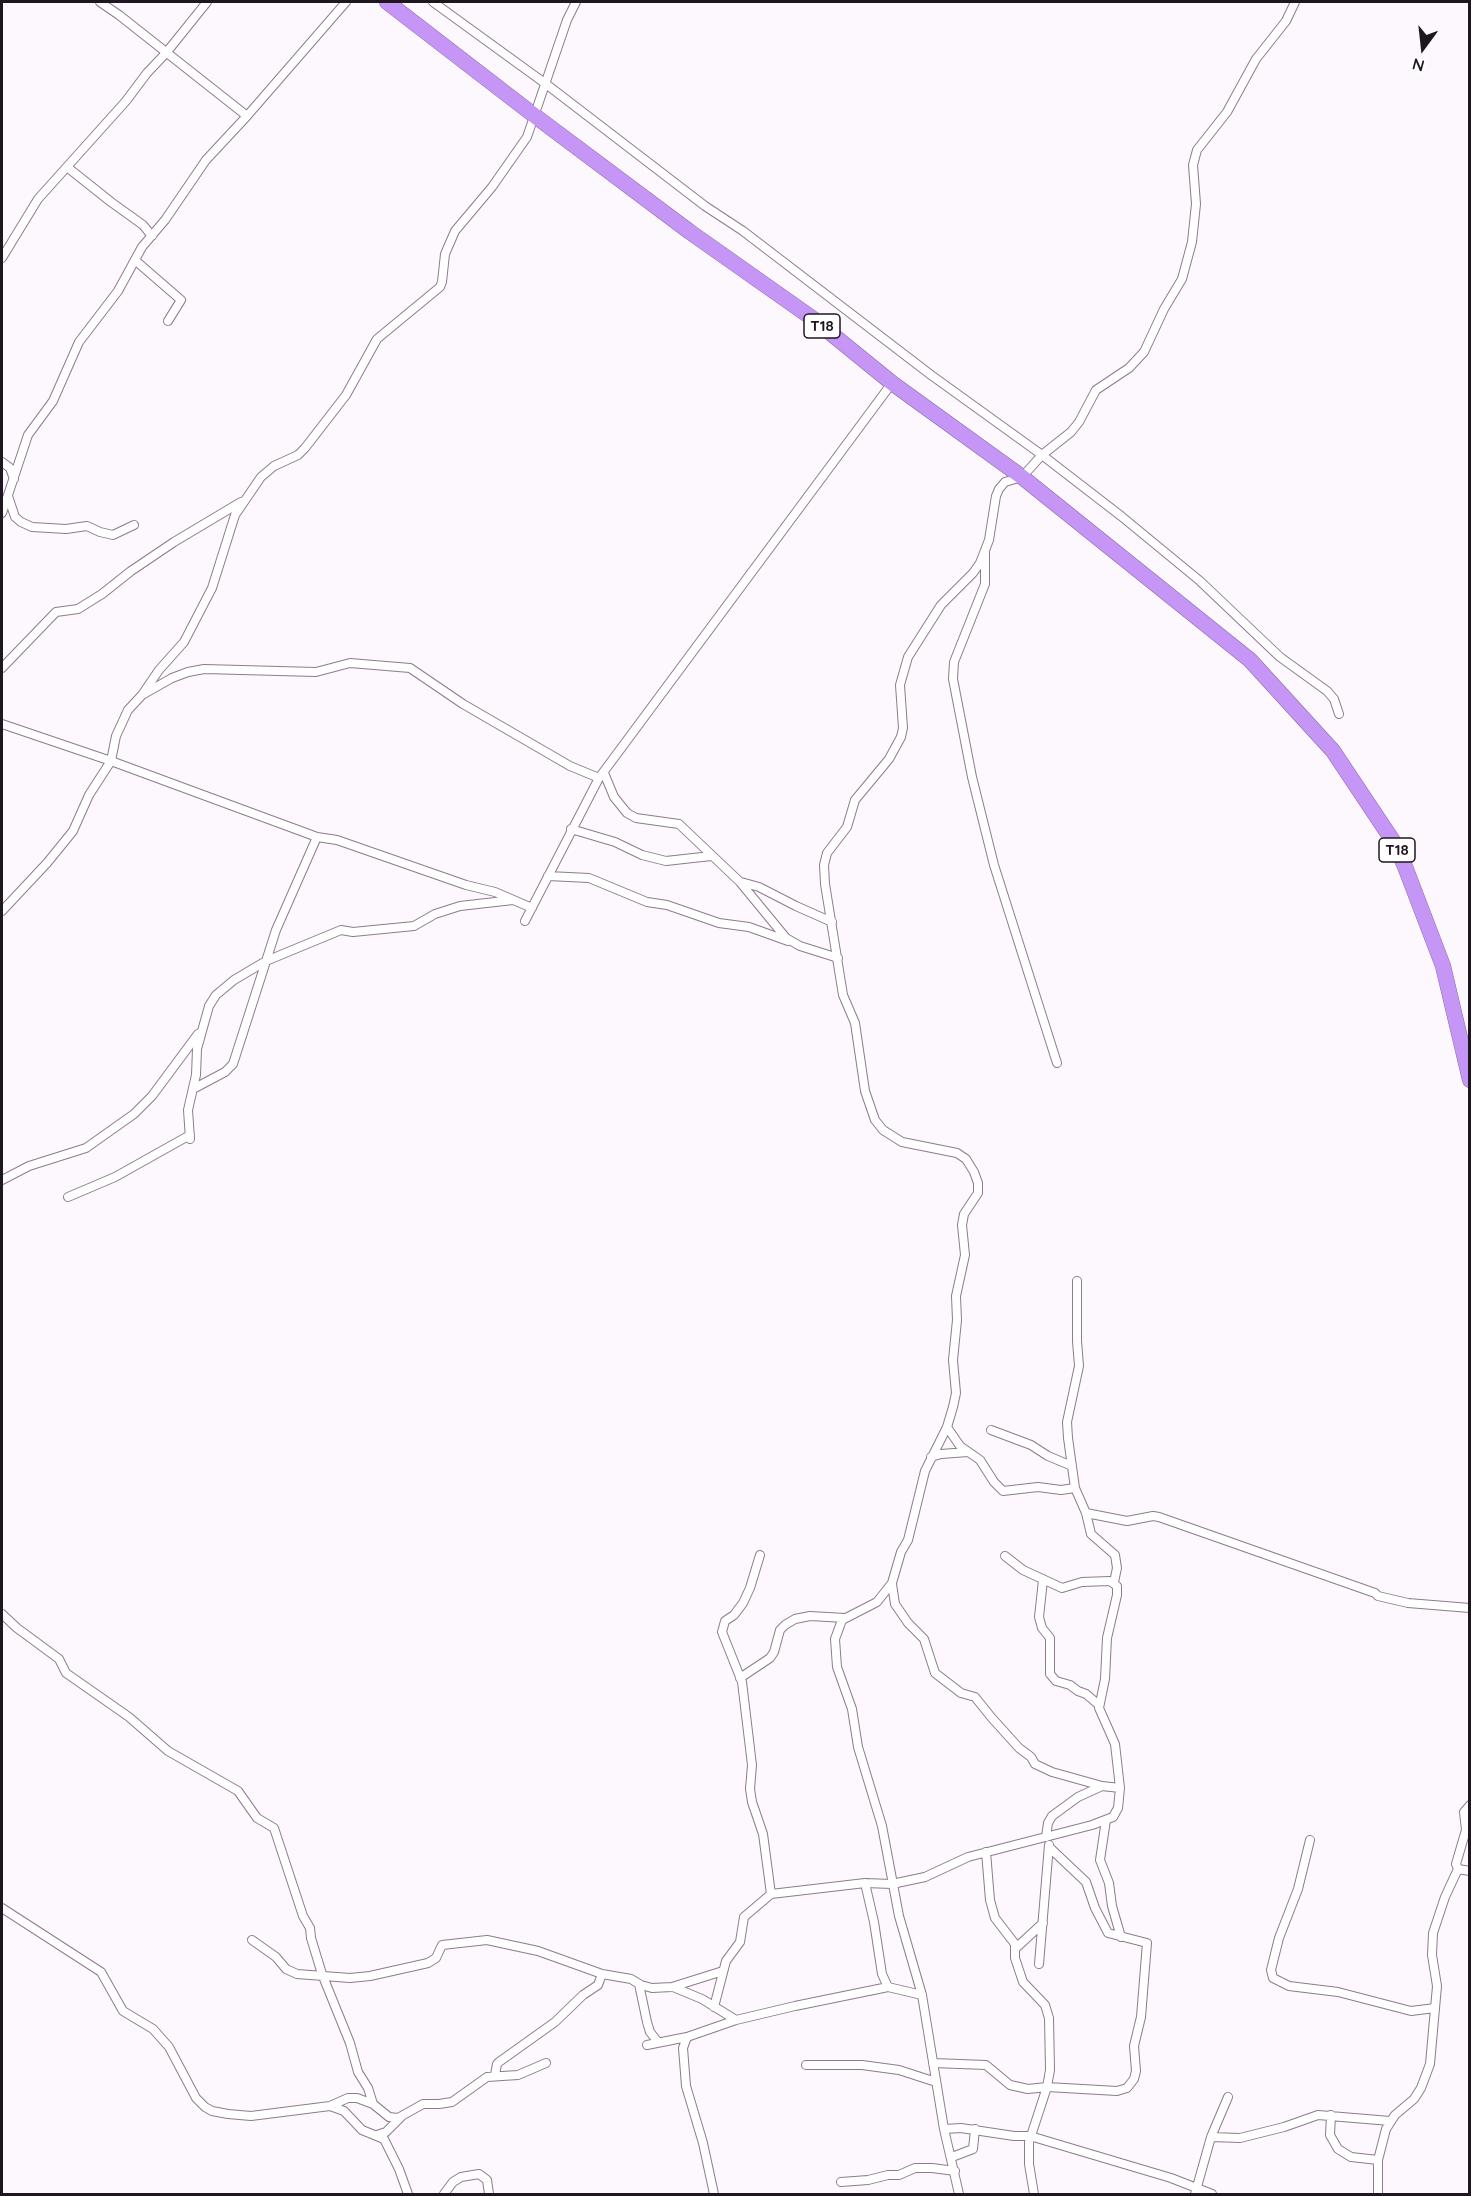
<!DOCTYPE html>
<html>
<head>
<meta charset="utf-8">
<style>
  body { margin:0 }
  #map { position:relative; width:1471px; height:2196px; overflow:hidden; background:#fdf8fd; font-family:Quicksand,sans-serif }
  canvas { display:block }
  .frame { position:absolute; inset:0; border:3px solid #1f171f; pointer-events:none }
  .north { position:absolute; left:1393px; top:18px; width:60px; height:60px; -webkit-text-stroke:4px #fff; paint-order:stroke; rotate:195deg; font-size:16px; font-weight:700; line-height:24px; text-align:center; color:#1f171f }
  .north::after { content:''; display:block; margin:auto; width:21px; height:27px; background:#1f171f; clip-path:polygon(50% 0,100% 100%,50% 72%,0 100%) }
</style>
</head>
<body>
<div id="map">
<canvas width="1471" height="2196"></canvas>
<div class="frame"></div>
<div class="north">N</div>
</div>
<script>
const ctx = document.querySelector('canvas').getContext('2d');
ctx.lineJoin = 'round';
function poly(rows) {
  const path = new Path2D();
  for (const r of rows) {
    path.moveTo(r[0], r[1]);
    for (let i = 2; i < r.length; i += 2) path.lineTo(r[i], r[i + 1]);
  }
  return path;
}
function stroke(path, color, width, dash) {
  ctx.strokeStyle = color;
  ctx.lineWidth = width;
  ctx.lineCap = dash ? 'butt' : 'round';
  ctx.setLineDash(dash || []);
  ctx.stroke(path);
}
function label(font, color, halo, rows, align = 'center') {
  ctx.font = font + ' Quicksand,sans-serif';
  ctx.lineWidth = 4.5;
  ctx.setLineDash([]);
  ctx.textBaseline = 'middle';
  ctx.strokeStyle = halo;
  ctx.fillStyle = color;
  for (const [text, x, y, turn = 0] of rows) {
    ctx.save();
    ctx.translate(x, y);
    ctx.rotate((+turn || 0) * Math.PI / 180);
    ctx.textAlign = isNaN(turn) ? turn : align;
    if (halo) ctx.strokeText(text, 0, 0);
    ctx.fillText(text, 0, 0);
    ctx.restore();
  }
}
const street = poly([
  [100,2,119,15,247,116],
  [433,2,546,84,705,206,743,231,931,375,1042,455,1121,516,1200,581,1280,657,1327,691,1334,699,1339,714],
  [67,167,111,202,143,225,152,236],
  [2,258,38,199,126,101,147,73,166,53,207,2],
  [136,261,181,300,168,321],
  [2,462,10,468,14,479],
  [8,496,15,517,21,522,32,527,66,529,87,526,100,532,113,535,134,525],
  [2,513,28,435,53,401,79,342,118,291,142,247,165,220,206,160,247,116,346,2],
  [985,553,985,584,954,662,953,679,972,777,994,865,1057,1063],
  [2,668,56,612,78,609,102,594,131,571,174,542,241,502],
  [142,695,159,670,184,642,212,588,235,515,261,477,274,466,298,455,305,448,346,395,377,339,440,287,442,282,445,254,455,231,492,187,527,137,567,20,576,2],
  [2,724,111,761,317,837,337,840,466,885,495,892,532,908],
  [604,773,614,797,627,813,636,818,679,824,740,882,786,938,800,946,838,958],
  [571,829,615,842,642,855,666,861,711,856],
  [548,876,589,878,647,902,667,905,719,923,749,927,788,941],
  [741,882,759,887,796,906,832,922],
  [2,911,47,863,73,831,89,795,111,761,116,736,128,710,142,695,172,678,188,672,204,669,316,672,350,663,410,668,463,704,570,766,599,778],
  [525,921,599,778,892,383],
  [193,1089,225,1072,233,1064,276,930,317,837],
  [190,1139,188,1110,196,1075,197,1049,209,1006,216,995,234,980,266,961,341,930,353,932,414,926,435,914,460,906,513,900],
  [2,1180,29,1166,86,1148,134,1114,152,1096,198,1034],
  [68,1197,115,1177,190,1135],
  [1077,1281,1077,1341,1079,1366,1067,1422,1068,1438,1075,1488,1086,1513,1091,1534,1115,1555,1117,1568,1114,1582],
  [947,1427,960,1446,980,1460,994,1482,1003,1491,1038,1487,1061,1490,1075,1488],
  [991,1430,1031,1445,1048,1456,1072,1466],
  [931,1457,941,1454,968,1452],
  [1086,1513,1127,1521,1153,1516,1159,1517,1375,1593,1378,1596,1408,1603,1470,1608],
  [760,1555,750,1588,743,1603,734,1615,725,1621,722,1632,742,1682,752,1765,750,1789,752,1802,763,1834,771,1894],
  [1043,1580,1039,1617,1042,1628,1050,1638,1050,1674,1056,1681,1070,1685,1078,1691,1086,1694,1099,1705],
  [892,1584,895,1604,908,1623,924,1639,935,1673,961,1693,975,1697,991,1717,1019,1748,1031,1757,1035,1764,1052,1772,1102,1786],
  [2,1614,17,1628,59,1659,66,1673,129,1717,168,1751,238,1791,257,1818,274,1828,303,1916,310,1928,311,1938,322,1974,350,2043,358,2072,368,2088,373,2104],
  [740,1678,770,1658,774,1652,780,1630,785,1625,795,1619,810,1616,845,1618],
  [1106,1820,1100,1860,1109,1883,1112,1906,1121,1937],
  [1046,1837,1048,1823,1052,1816,1078,1797,1102,1786,1120,1788],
  [1310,1840,1298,1889,1279,1938,1271,1970,1273,1978,1289,1986,1338,1992,1411,2011,1435,2008],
  [986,1852,990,1900,995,1918,1015,1944,1015,1958,1023,1982,1045,2005,1049,2018,1050,2070,1047,2087,1029,2142,1029,2164,1034,2194],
  [1458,1869,1456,1864,1466,1830,1464,1812,1470,1805],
  [865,1883,874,1922,882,1974,888,1987],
  [2,1908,101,1972,123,2011,153,2029,169,2047,196,2098,205,2107,212,2111,228,2114,251,2116,330,2106,344,2111,362,2130,384,2139,399,2169,408,2194],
  [252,1940,276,1957,286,1969,297,1974,350,1978,370,1976,428,1963,436,1958,442,1945,487,1940,538,1951,602,1974,631,1979,641,1985,652,1988,672,1987,723,1971],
  [1016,1948,1043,1923],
  [1039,1964,1049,1845],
  [639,1984,647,2022,650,2032,658,2042],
  [673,1987,702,1999,736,2020],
  [714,2007,726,1961,740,1942,744,1917,771,1894,865,1883,892,1884,925,1877,968,1857,1092,1825,1113,1817,1118,1808,1120,1788,1115,1744,1099,1708,1105,1679,1107,1638,1117,1595,1117,1586,1110,1581,1082,1582,1062,1588,1023,1570,1005,1556],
  [687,2037,683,2048,686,2086,703,2143,714,2194],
  [647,2045,687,2037,736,2020,795,2006,888,1987,922,1995],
  [933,2063,986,2065,1010,2085,1028,2089,1047,2087,1117,2091,1127,2088,1134,2079,1136,2071,1134,2046,1141,2017,1147,1943,1108,1933,1095,1908,1086,1882,1049,1847],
  [806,2065,862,2065,899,2070,936,2082],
  [495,2075,497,2064,499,2062,555,2022,583,1995,598,1985,602,1974],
  [330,2106,348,2098,357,2098,373,2104,389,2117,398,2118,423,2104,439,2104,452,2102,487,2077,518,2075,546,2063],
  [1331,2115,1330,2135,1338,2149,1351,2157,1378,2160],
  [944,2129,961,2128,1014,2136,1030,2136,1171,2178,1212,2194],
  [377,2135,386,2132,402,2116],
  [1211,2137,1240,2138,1284,2127,1318,2115,1390,2121],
  [952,2157,973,2149,975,2129],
  [841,2182,868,2180,888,2175,899,2175,915,2168,932,2168,955,2171],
  [444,2194,453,2182,461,2177,479,2174,487,2180,489,2194],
  [959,2194,944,2129,922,1995,899,1916,882,1826,858,1747,852,1709,837,1667,835,1639,842,1620,877,1602,892,1583,901,1552,908,1540,925,1471,947,1427,953,1407,956,1393,953,1360,957,1320,956,1296,965,1255,962,1225,964,1214,978,1193,978,1183,974,1172,966,1159,957,1153,902,1142,883,1130,875,1120,865,1091,855,1023,843,995,825,884,824,865,827,853,847,827,855,800,889,759,901,737,903,728,900,685,908,657,941,605,973,573,980,563,989,540,996,496,999,489,1005,482,1022,477,1042,455,1071,432,1079,422,1096,390,1129,368,1144,352,1164,309,1182,279,1192,242,1196,204,1193,165,1197,150,1227,112,1256,59,1286,21,1295,2],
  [1195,2194,1211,2137,1228,2097],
  [1378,2194,1378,2160,1386,2129,1395,2115,1414,2099,1421,2088,1430,2064,1437,1986,1432,1955,1433,1933,1445,1897,1458,1869,1470,1871]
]);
const highway = poly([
  [387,2,535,116,690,232,812,318,892,383,1022,477,1250,660,1333,751,1393,841,1404,864,1443,966,1470,1080]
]);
const shields = [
  [822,326,36],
  [1397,850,36]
];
const shieldNames = [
  ["T18",822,326],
  ["T18",1397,850]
];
stroke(street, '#8f7a90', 10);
stroke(highway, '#8b6aaa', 16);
stroke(street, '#fff', 8);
stroke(highway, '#c596f5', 15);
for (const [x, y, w] of shields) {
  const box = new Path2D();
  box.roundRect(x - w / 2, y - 12, w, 24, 4.5);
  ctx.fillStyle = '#fff';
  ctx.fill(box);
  stroke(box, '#1f171f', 1.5);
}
label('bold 15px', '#1f171f', null, shieldNames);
</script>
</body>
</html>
